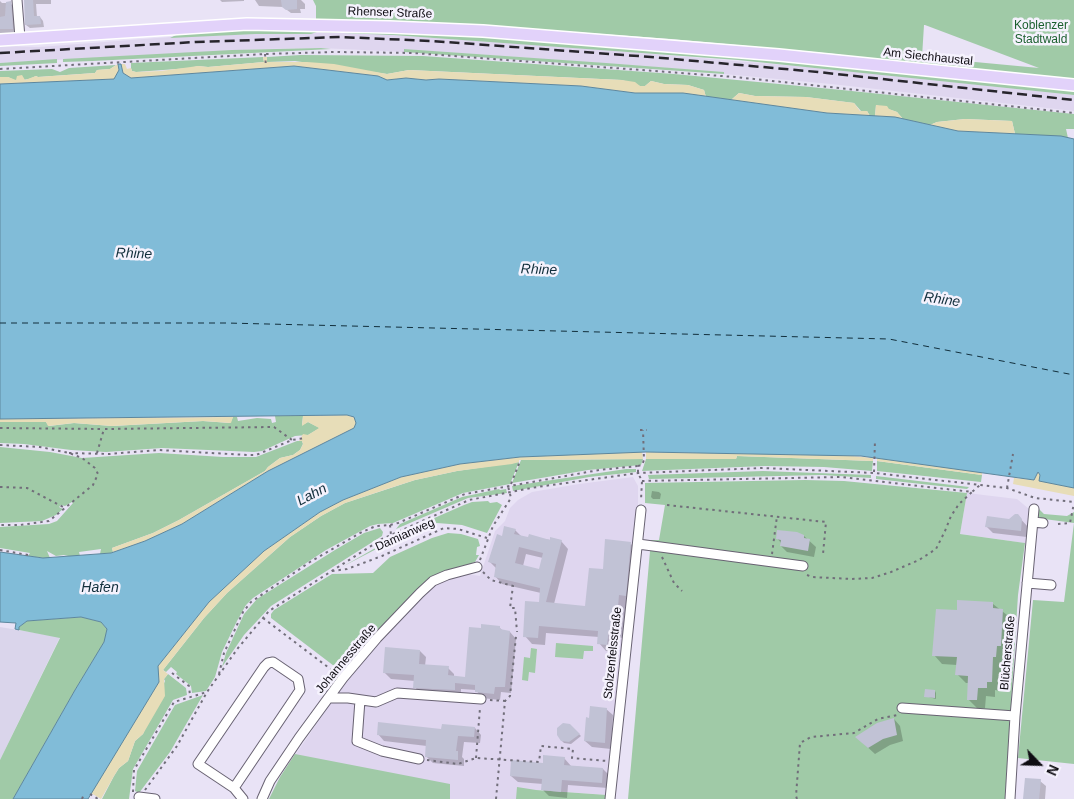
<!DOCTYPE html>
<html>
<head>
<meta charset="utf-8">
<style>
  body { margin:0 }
  #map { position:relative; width:1074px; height:799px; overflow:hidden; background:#e9e3f6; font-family:Helvetica,sans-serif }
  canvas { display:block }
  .north { position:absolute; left:1014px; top:739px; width:50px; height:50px; -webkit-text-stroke:4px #f5f2fd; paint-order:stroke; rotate:114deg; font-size:14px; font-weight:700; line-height:20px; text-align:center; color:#0e0c12 }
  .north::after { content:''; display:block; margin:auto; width:18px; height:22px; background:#0e0c12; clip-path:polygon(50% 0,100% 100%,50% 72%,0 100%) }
</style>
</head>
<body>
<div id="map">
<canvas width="1074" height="799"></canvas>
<div class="north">N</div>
</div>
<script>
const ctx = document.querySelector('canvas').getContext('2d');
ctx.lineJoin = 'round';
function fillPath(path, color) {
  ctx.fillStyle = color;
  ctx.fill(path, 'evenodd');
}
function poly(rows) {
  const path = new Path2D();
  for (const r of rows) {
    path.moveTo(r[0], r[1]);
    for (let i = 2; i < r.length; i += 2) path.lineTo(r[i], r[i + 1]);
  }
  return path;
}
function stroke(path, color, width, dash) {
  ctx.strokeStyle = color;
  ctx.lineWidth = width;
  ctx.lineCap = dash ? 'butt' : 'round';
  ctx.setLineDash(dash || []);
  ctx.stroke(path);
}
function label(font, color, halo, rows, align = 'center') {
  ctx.font = font + ' Helvetica,sans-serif';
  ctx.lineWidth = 5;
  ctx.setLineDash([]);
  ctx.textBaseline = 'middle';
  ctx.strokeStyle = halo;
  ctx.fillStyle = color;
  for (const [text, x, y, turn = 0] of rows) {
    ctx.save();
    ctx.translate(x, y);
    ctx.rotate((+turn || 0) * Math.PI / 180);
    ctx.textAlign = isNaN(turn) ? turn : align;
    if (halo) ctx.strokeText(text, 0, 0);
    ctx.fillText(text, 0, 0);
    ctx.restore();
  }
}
const built = poly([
  [317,32,393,35,566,47,808,67,1074,95,1074,111,831,84,724,74,724,72,404,49,404,52,321,48,261,49,0,63,0,46,39,47,170,37,256,34,311,34],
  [633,477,638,486,638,510,607,795,541,790,536,790,535,799,269,799,280,777,347,680,380,641,431,588,447,579,466,574,480,576,495,531,505,521,510,508,518,500,532,492,579,484],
  [967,493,1017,499,1029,509,1025,543,960,534]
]);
const industrial = poly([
  [0,627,60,637,0,760]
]);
const green = poly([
  [313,0,1074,0,1074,79,906,64,835,54,671,39,476,25,316,19,316,6],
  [924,25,925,25,1039,68,922,57],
  [267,28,416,31,770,58,1074,90,1074,95,738,60,393,35,317,32,311,34,256,34,170,38,182,32],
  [321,48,331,49,93,61,63,62,63,59,232,50],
  [404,49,606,63,724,72,724,74,404,52],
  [301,55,423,56,674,74,842,90,1074,114,1074,129,1066,129,1068,138,1015,134,1012,121,965,119,937,122,930,125,903,119,897,112,876,105,875,116,870,116,867,111,861,111,854,103,806,97,755,96,739,93,731,100,706,97,704,90,688,85,664,84,651,81,645,86,640,86,622,80,409,70,387,74,295,61,267,62,267,57],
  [263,57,264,62,208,67,198,66,190,68,136,72,132,71,131,68,131,63],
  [57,59,57,63,0,66,0,63],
  [116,65,110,69,97,70,95,73,38,77,36,76,29,79,16,81,8,77,0,77,0,71,52,69,60,72,69,68],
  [275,416,303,416,302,425,308,422,320,428,308,435,295,436,262,451,254,452,162,448,106,452,71,450,24,444,0,443,0,422,46,422,49,426,74,423,112,426,203,421,230,423,233,417,237,417,238,421,257,418,271,419,272,423,276,422],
  [297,441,302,441,303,444,300,450,293,455,280,458,268,467,265,471,179,520,153,533,112,548,113,552,111,553,100,554,101,549,79,552,80,556,68,556,64,555,56,556,47,551,50,558,43,558,28,556,30,553,0,548,0,527,49,524,57,521,73,503,72,502,65,506,61,505,59,507,63,509,56,515,42,521,0,523,0,447,50,452,82,458,159,453,223,457,256,457],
  [737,456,873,461,872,471,824,467,765,466,642,471,646,459,736,459],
  [643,459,641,465,588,470,512,483,521,460],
  [877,461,982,475,981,482,877,471],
  [519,462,510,484,463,493,393,523,378,524,370,526,326,550,253,598,246,605,237,621,222,652,215,677,206,691,192,693,191,686,176,674,177,672,171,667,166,672,163,670,204,618,227,593,290,537,321,516,345,503,415,480,457,471],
  [626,469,636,469,636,472,589,477,513,491,512,486],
  [763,471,871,475,871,478,822,475,649,479,648,475],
  [876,476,969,487,967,489,876,479],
  [805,480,844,481,967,493,960,534,1025,543,1018,595,1005,799,628,799,651,540,659,540,665,505,645,503,645,483],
  [499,489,500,490,506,489,507,493,468,498,396,529,400,524,462,497],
  [488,501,490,503,497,502,502,505,487,533,462,525,437,523,384,545,342,567,407,530,464,505,472,502],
  [1038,508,1044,514,1067,516,1074,512,1074,764,1018,758,1033,600,1064,602,1074,523,1037,518],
  [380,528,383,532,382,536,271,606,244,635,222,667,226,653,244,614,257,599,335,550,364,533],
  [448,533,461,534,478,539,480,546,477,547,476,555,479,555,475,562,445,573,344,671,338,669,271,618,271,614,274,610,332,574,373,573,390,557,432,538],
  [81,617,101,622,107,629,106,639,75,690,13,799,0,799,0,760,60,638,19,630,19,627,27,621],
  [556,643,593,646,593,651,584,651,583,659,555,657],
  [531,648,537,649,535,673,529,672,528,681,522,680,524,657,530,658],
  [168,674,186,688,187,695,173,700,133,769,129,799,102,799,114,776,119,768,128,761,135,741,143,734,165,681,164,679],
  [203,695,170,752,139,793,135,791,137,771,175,705],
  [295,754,450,784,450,799,269,799,280,777],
  [517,787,536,790,607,795,606,799,516,799]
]);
const sand = poly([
  [263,57,267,57,267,62,307,62,334,64,387,74,409,70,622,80,635,82,640,86,645,86,651,81,664,84,688,85,704,90,706,97,683,93,635,93,581,86,439,79,426,80,406,78,386,80,378,76,294,66,131,78,123,73,121,64,125,64,127,69,131,68,132,71,136,72,161,71,198,66,208,67,264,62],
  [118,64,119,70,115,79,0,84,0,77,8,77,16,80,17,76,22,75,25,80,36,76,38,77,95,73,97,70,110,69],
  [739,93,755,96,806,97,854,103,860,111,867,111,870,116,827,113,731,100],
  [876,105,887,106,889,109,897,112,903,119,875,116],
  [965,119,1012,121,1015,134,958,131,930,125,937,122],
  [347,415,355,418,356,423,354,428,268,471,182,524,145,541,113,552,112,548,153,533,179,520,265,471,268,467,280,458,293,455,300,450,303,444,302,441,299,441,303,434,308,435,319,428,308,422,302,426,303,416],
  [233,417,231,423,203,421,112,426,74,423,48,426,46,422,0,422,0,419],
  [642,451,643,459,519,460,519,462,512,464,457,471,415,480,387,489,345,503,321,516,290,537,227,593,204,618,163,670,168,674,164,679,165,696,143,734,135,741,128,761,119,768,114,776,101,799,91,793,159,682,158,666,209,602,264,551,320,512,343,500,401,477,460,464,520,457],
  [646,452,842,455,873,458,873,461,737,456,736,459,646,459],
  [877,458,971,470,982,472,982,475,877,461],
  [1038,472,1040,475,1074,488,1074,496,1013,484,1014,478,1034,480]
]);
const water = poly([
  [118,64,121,64,123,73,131,78,294,66,378,76,387,80,406,78,426,80,439,79,581,86,635,93,683,93,827,113,895,117,958,131,1061,136,1074,139,1074,488,1039,481,1040,475,1038,472,1034,480,861,456,646,452,520,457,460,464,401,477,343,500,320,512,264,551,209,602,158,666,159,682,88,799,13,799,75,690,104,642,107,629,101,622,81,617,27,621,19,627,19,630,15,629,16,623,0,622,0,552,43,558,111,553,145,541,182,524,268,471,354,428,356,423,354,417,347,415,0,419,0,84,114,79,119,70,118,64]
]);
const shadow = poly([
  [25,0,51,0,51,4,36,4,37,17,40,17,43,21,44,27,30,28,26,25],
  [220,0,244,0,244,1,222,2],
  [255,0,301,0,305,4,305,9,300,9,301,13,291,13,283,7,259,6],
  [0,1,2,3,10,3,14,7,16,33,0,33],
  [652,491,659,492,661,494,660,499,653,499,651,497],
  [1017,515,1028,527,1027,537,993,533,986,526,1010,521],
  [515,530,522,537,561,541,568,549,554,604,586,607,604,570,631,544,638,551,633,602,626,602,623,638,616,637,614,652,606,651,599,643,599,637,546,633,545,645,532,644,525,636,540,603,541,593,502,584,495,576,496,568,490,562,503,537],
  [526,554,543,558,540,571,523,566],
  [804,536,816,547,814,557,787,552,781,546,781,543,777,538],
  [993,604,1012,619,1009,655,1005,654,1004,666,1002,665,1000,691,995,690,995,697,986,696,985,708,977,708,968,699,969,683,966,683,957,674,957,665,942,664,934,655,958,611],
  [499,627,503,631,510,632,516,639,511,693,501,692,500,700,482,698,476,690,461,689,461,696,421,694,415,687,415,681,391,679,384,672,420,651,426,657,425,666,448,668,454,674,454,677,466,678],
  [935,691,936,693,936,699,925,696],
  [606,709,613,715,611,749,592,747,585,741,590,719],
  [894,719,900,726,903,741,890,745,875,754,863,743],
  [570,725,581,736,571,744,564,743,562,741],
  [475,728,481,735,480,743,464,742,462,757,464,759,464,766,433,763,426,756,427,746,384,741,378,734],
  [564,758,571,766,603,769,609,775,608,788,568,785,567,798,549,796,543,790,543,784,518,782,511,776],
  [1040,781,1046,786,1045,799,1024,799]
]);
const ferry = poly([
  [0,323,226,323,889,339,1074,375]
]);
const building = poly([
  [24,0,33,0,34,16,40,16,41,24,25,25],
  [281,0,297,0,297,9,286,10,282,7],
  [11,1,13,29,0,29,0,17,5,16,6,2],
  [1015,514,1018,514,1022,519,1021,531,985,527,987,516,1009,519],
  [504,526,516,529,514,534,528,537,529,534,550,540,550,537,562,540,546,602,585,606,589,568,603,569,605,539,631,542,626,596,619,595,616,631,609,630,607,645,597,644,598,631,539,626,538,638,523,637,525,601,539,602,540,588,494,577,496,564,488,562,497,534,502,536],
  [519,547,543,553,539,569,515,563],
  [777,530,797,532,804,535,804,538,810,539,808,551,780,546,781,540,776,539],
  [957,600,993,602,993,608,1003,609,1001,646,997,646,996,657,993,657,992,682,987,682,987,688,978,688,977,700,967,700,968,676,955,675,957,657,932,656,936,609,957,610],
  [481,624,500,626,500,629,510,631,505,687,495,687,494,694,475,692,475,685,455,683,455,690,413,688,414,675,383,673,385,647,420,650,419,664,449,666,448,675,465,677,469,627,481,628],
  [925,689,935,690,935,698,924,697],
  [590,706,607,708,605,743,584,741,586,717,589,718],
  [894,718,897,735,883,739,868,748,855,737,877,723],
  [378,722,441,729,442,724,475,727,474,737,458,736,456,751,458,751,458,760,425,757,426,740,377,735],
  [563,723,570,724,580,734,569,742,561,741,557,735,557,728],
  [543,755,565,757,564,765,603,768,602,783,562,780,561,792,541,790,542,779,510,776,511,760,543,763],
  [1025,778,1041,779,1039,799,1023,799]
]);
const path = poly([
  [265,54,266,67],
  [0,69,265,54,335,52,413,53,735,77,1074,113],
  [0,428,104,429],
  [640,430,647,430],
  [0,445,40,447,69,453,82,458,95,468,98,474,93,485,49,521,20,525,0,525],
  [69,453,109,454,159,450,247,455,256,455,292,440,305,438],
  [97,453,104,429,274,427,292,440],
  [638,466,642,465,644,460,643,430],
  [874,472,875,440],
  [642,481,841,477,972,492,980,485],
  [511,484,520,461],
  [0,487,27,488,65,508],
  [1007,488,1013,454],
  [667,505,826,522,823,554],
  [1058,524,1070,523,1074,503],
  [390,525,391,535],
  [0,550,28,555],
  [772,554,777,516],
  [662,557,674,583,682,591],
  [480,560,493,526,511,498,508,486],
  [332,571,347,569,382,556,444,528,458,529,487,538],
  [483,572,491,580,513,586,510,608,515,608,517,632],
  [807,575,812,577,852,579,872,578,891,572,919,560,936,549,945,531,951,516,959,504,972,492],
  [263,618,337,674],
  [172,673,189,686,190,696],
  [219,674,224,653,243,612,251,602,310,562,362,532,376,526,390,525,398,523,465,494,599,470,638,466,638,473,642,481,641,500],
  [490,700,505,701],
  [476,758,480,708],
  [427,760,458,764,476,758,539,762,541,746,573,749,572,758,607,761],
  [145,790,177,746,207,692,238,648,269,611,382,539,469,500,537,487,638,473,763,468,874,473,1007,488,1035,498,1074,502],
  [133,792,134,770,174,702,207,692],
  [90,794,98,799],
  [82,799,84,794],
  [496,799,505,701,510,696,516,636],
  [797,799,796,796,800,743,811,737,854,733,878,719,897,715]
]);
const minor = poly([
  [17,0,20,38],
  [1033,522,1043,523],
  [638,544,803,566],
  [1027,583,1051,585],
  [329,698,348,698,376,702,397,693,481,699],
  [360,700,357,741,382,751,419,759],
  [902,708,1015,716],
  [234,788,300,690,298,679,273,662,268,663,264,667,198,764,234,788,243,799],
  [139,797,155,799],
  [262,799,270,781,299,738,343,678,377,638,420,593,433,581,447,575,477,567],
  [610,799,641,510],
  [1010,799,1015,716,1034,509]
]);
const major = poly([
  [0,40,247,24,390,27,483,31,779,55,1074,85]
]);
const rail = poly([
  [0,53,196,42,340,37,432,41,651,57,818,72,1074,100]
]);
const streetNames = [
  ["Rhenser Straße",390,13,2],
  ["Am Siechhaustal",928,57,6],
  ["Damianweg",405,535,-24],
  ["Stolzenfelsstraße",613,653,-84],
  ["Blücherstraße",1008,653,-85],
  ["Johannesstraße",346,659,-50]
];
const parkNames = [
  ["Koblenzer",1041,26],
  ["Stadtwald",1041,40]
];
const waterNames = [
  ["Rhine",134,254,2],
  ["Rhine",539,270,2],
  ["Rhine",942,300,8],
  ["Lahn",312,495,-28],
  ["Hafen",100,588]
];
fillPath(built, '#dfd6ef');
fillPath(industrial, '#dad5eb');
fillPath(green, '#a0caa7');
fillPath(sand, '#e7ddb8');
fillPath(water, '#81bcd8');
stroke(water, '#5e879d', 1);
fillPath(shadow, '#0003');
stroke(ferry, '#122f3c', 1, [6, 5]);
fillPath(building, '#c1c2d5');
stroke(minor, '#686272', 11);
stroke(major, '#fff', 14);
stroke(path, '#716e7a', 2, [2.5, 4]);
stroke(minor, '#fff', 9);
stroke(major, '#e2d2fa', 11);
stroke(rail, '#27252c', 2.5, [10, 5]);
label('12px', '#0e0c12', '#f5f2fd', streetNames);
label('12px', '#1a5f2e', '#f5f2fd', parkNames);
label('italic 14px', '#122f3c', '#f5f2fd', waterNames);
</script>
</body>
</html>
